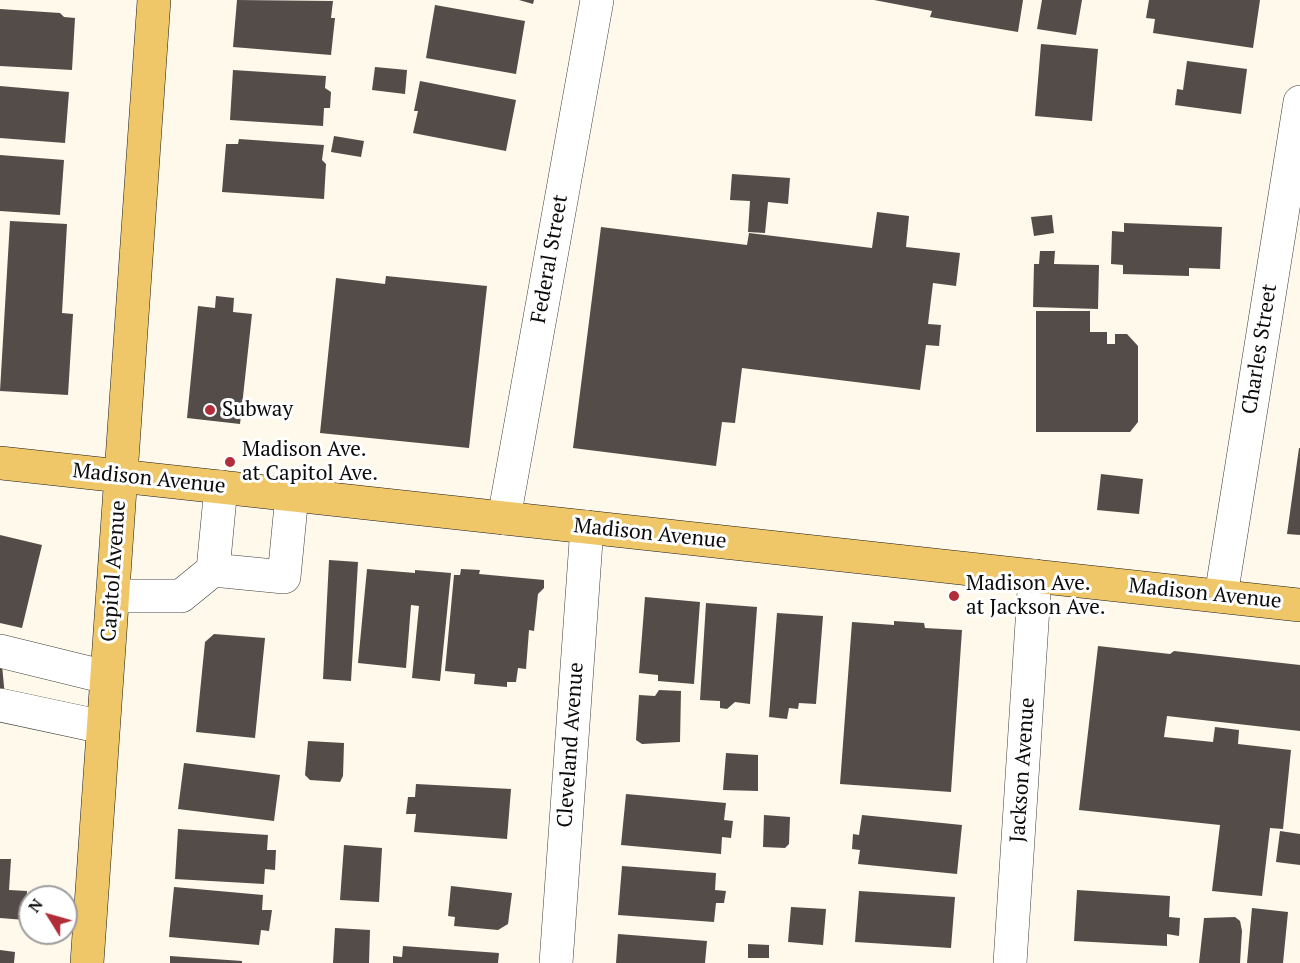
<!DOCTYPE html>
<html>
<head>
<meta charset="utf-8">
<style>
  body { margin:0 }
  #map { position:relative; width:1300px; height:963px; overflow:hidden; background:#fef9ea; font-family:"PT Serif",serif }
  canvas { display:block }
  .north { position:absolute; left:18px; top:885px; width:60px; height:60px; box-sizing:border-box; background:#fff; border:2px solid #9d9d9d; border-radius:50%; rotate:307deg; font-size:16px; font-weight:700; line-height:24px; text-align:center; color:#0b0b0b }
  .north::after { content:''; display:block; margin:auto; width:21px; height:27px; background:#b12d3a; clip-path:polygon(50% 0,100% 100%,50% 72%,0 100%) }
</style>
</head>
<body>
<div id="map">
<canvas width="1300" height="963"></canvas>
<div class="north">N</div>
</div>
<script>
const ctx = document.querySelector('canvas').getContext('2d');
ctx.lineJoin = 'round';
function fillPath(path, color) {
  ctx.fillStyle = color;
  ctx.fill(path, 'evenodd');
}
function poly(rows) {
  const path = new Path2D();
  for (const r of rows) {
    path.moveTo(r[0], r[1]);
    for (let i = 2; i < r.length; i += 2) path.lineTo(r[i], r[i + 1]);
  }
  return path;
}
function stroke(path, color, width, dash) {
  ctx.strokeStyle = color;
  ctx.lineWidth = width;
  ctx.lineCap = dash ? 'butt' : 'round';
  ctx.setLineDash(dash || []);
  ctx.stroke(path);
}
function label(font, color, halo, rows, align = 'center') {
  ctx.font = font + ' "PT Serif",serif';
  ctx.lineWidth = 6;
  ctx.setLineDash([]);
  ctx.textBaseline = 'middle';
  ctx.strokeStyle = halo;
  ctx.fillStyle = color;
  for (const [text, x, y, turn = 0] of rows) {
    ctx.save();
    ctx.translate(x, y);
    ctx.rotate((+turn || 0) * Math.PI / 180);
    ctx.textAlign = isNaN(turn) ? turn : align;
    if (halo) ctx.strokeText(text, 0, 0);
    ctx.fillText(text, 0, 0);
    ctx.restore();
  }
}
const building = poly([
  [237,0,333,1,331,18,335,18,331,55,233,47],
  [519,0,534,0,533,4],
  [874,0,1023,0,1018,32,930,17,932,11],
  [1042,0,1082,0,1076,35,1037,29],
  [1149,0,1260,0,1253,48,1153,33,1155,19,1146,18],
  [435,5,525,21,516,74,426,58],
  [0,9,60,13,64,17,75,18,72,70,0,66],
  [1041,44,1098,49,1092,121,1035,116],
  [1187,61,1247,69,1241,114,1175,105,1177,89,1183,90],
  [375,67,407,70,405,94,372,90],
  [233,70,326,76,325,88,331,92,330,108,324,108,323,126,230,120],
  [420,81,516,100,506,151,413,133,418,111,414,111],
  [0,86,69,92,65,143,0,138],
  [334,136,364,141,361,157,331,152],
  [239,139,324,145,322,160,326,164,324,199,222,192,226,144,238,144],
  [0,155,64,160,60,215,0,211],
  [732,174,790,178,788,204,768,202,765,233,748,232,750,201,730,200],
  [877,212,909,216,906,247,960,253,956,286,933,283,928,324,941,325,939,346,926,345,920,390,742,368,735,423,722,422,716,466,573,448,601,227,747,245,749,233,872,248],
  [1052,215,1054,233,1034,236,1031,217],
  [10,221,67,224,62,313,73,314,68,395,0,391],
  [1124,223,1222,227,1220,269,1189,268,1189,276,1123,274,1123,265,1111,264,1112,231,1124,232],
  [1040,251,1055,251,1054,264,1099,265,1098,309,1033,307,1034,264,1039,264],
  [386,276,487,286,469,448,320,433,336,278,385,284],
  [216,296,234,298,233,312,252,314,240,424,187,418,198,306,215,308],
  [1036,311,1090,311,1090,332,1107,332,1107,344,1115,344,1115,334,1127,334,1138,346,1138,422,1130,432,1036,432],
  [1299,448,1300,448,1300,535,1287,534],
  [1101,474,1143,479,1139,514,1097,510],
  [0,535,42,545,22,628,0,623],
  [329,560,358,562,351,681,323,679],
  [367,569,415,573,415,570,451,573,440,681,412,678,419,606,411,605,406,668,358,663],
  [461,569,480,570,479,574,544,580,544,588,538,594,534,631,529,630,526,669,518,668,516,682,507,682,507,687,474,684,475,674,445,671,454,575,460,575],
  [645,597,700,602,694,684,658,681,658,675,639,673],
  [706,603,757,607,750,704,735,702,727,709,720,708,720,701,700,700],
  [777,613,823,616,816,704,799,703,798,709,789,708,787,719,769,717],
  [894,621,924,623,925,628,962,630,951,792,840,784,852,622,894,625],
  [214,634,265,638,255,738,196,732,205,642],
  [1098,646,1170,654,1174,651,1300,665,1300,731,1167,716,1164,737,1213,742,1215,727,1239,730,1238,744,1291,750,1283,829,1270,828,1262,896,1212,891,1220,825,1079,810],
  [2,665,5,697,0,696,0,666],
  [659,690,681,691,680,742,642,744,636,740,639,695,655,696],
  [308,741,344,743,343,776,340,782,310,780,305,775],
  [726,753,758,755,758,791,723,790],
  [184,763,280,775,274,821,178,809],
  [416,784,511,789,507,839,414,832,416,814,406,814,408,797,415,797],
  [626,794,726,803,724,820,733,821,731,838,722,837,721,854,621,845],
  [764,815,790,817,789,844,785,848,763,847],
  [862,815,962,825,957,874,858,864,860,850,852,849,853,834,859,835],
  [178,829,268,835,267,850,276,850,275,870,265,869,264,884,175,879],
  [1280,831,1300,834,1300,865,1276,862],
  [344,845,382,848,379,902,340,900],
  [0,859,11,859,9,890,27,891,25,920,0,918],
  [622,866,716,873,715,890,726,891,724,903,716,903,714,922,618,915],
  [451,886,512,893,508,924,498,930,454,926,455,917,448,916],
  [174,887,263,895,262,910,272,910,269,931,261,930,259,945,169,937],
  [1077,890,1170,896,1169,917,1180,918,1179,936,1167,934,1167,946,1074,941],
  [859,891,955,897,951,948,855,942],
  [791,907,826,909,823,945,788,942],
  [1252,908,1288,912,1283,963,1247,963],
  [1235,917,1240,921,1242,931,1240,963,1199,963,1204,918],
  [335,928,370,930,369,963,333,963],
  [618,934,707,941,705,963,616,963],
  [748,944,769,945,769,958,748,958],
  [403,946,499,953,498,963,393,963,393,956,402,957],
  [0,950,15,952,14,963,0,963],
  [170,956,242,961,242,963,170,963]
]);
const minor = poly([
  [221,487,213,570,284,577,292,495],
  [504,518,597,0],
  [113,596,181,596,213,570],
  [1221,596,1300,102],
  [0,651,106,677],
  [0,705,103,727],
  [556,963,587,527],
  [1010,963,1035,576]
]);
const major = poly([
  [0,463,1300,605],
  [87,963,154,0]
]);
const markers = [
  [210,410,6,"#b12d3a"],
  [230,462,6,"#b12d3a"],
  [954,596,6,"#b12d3a"]
];
const streetNames = [
  ["Federal Street",550,259,-80],
  ["Charles Street",1260,349,-81],
  ["Madison Avenue",149,479,6],
  ["Madison Avenue",650,534,6],
  ["Capitol Avenue",114,571,-86],
  ["Madison Avenue",1205,594,6],
  ["Cleveland Avenue",571,745,-86],
  ["Jackson Avenue",1023,770,-86]
];
const poiNames = [
  ["Subway",222,410],
  ["Madison Ave.",242,450],
  ["at Capitol Ave.",242,474],
  ["Madison Ave.",966,584],
  ["at Jackson Ave.",966,608]
];
fillPath(building, '#534c48');
stroke(minor, '#3e3e3e', 34);
stroke(major, '#1c1c1c', 34);
stroke(minor, '#fff', 33);
stroke(major, '#efc768', 33);
for (const [x, y, r, color] of markers) {
  const dot = new Path2D();
  dot.arc(x, y, r, 0, 2 * Math.PI);
  ctx.fillStyle = color;
  ctx.fill(dot);
  stroke(dot, '#fff', 2);
}
label('21px', '#0b0b0b', '#fff', streetNames);
label('21px', '#0b0b0b', '#fff', poiNames, 'left');
</script>
</body>
</html>
